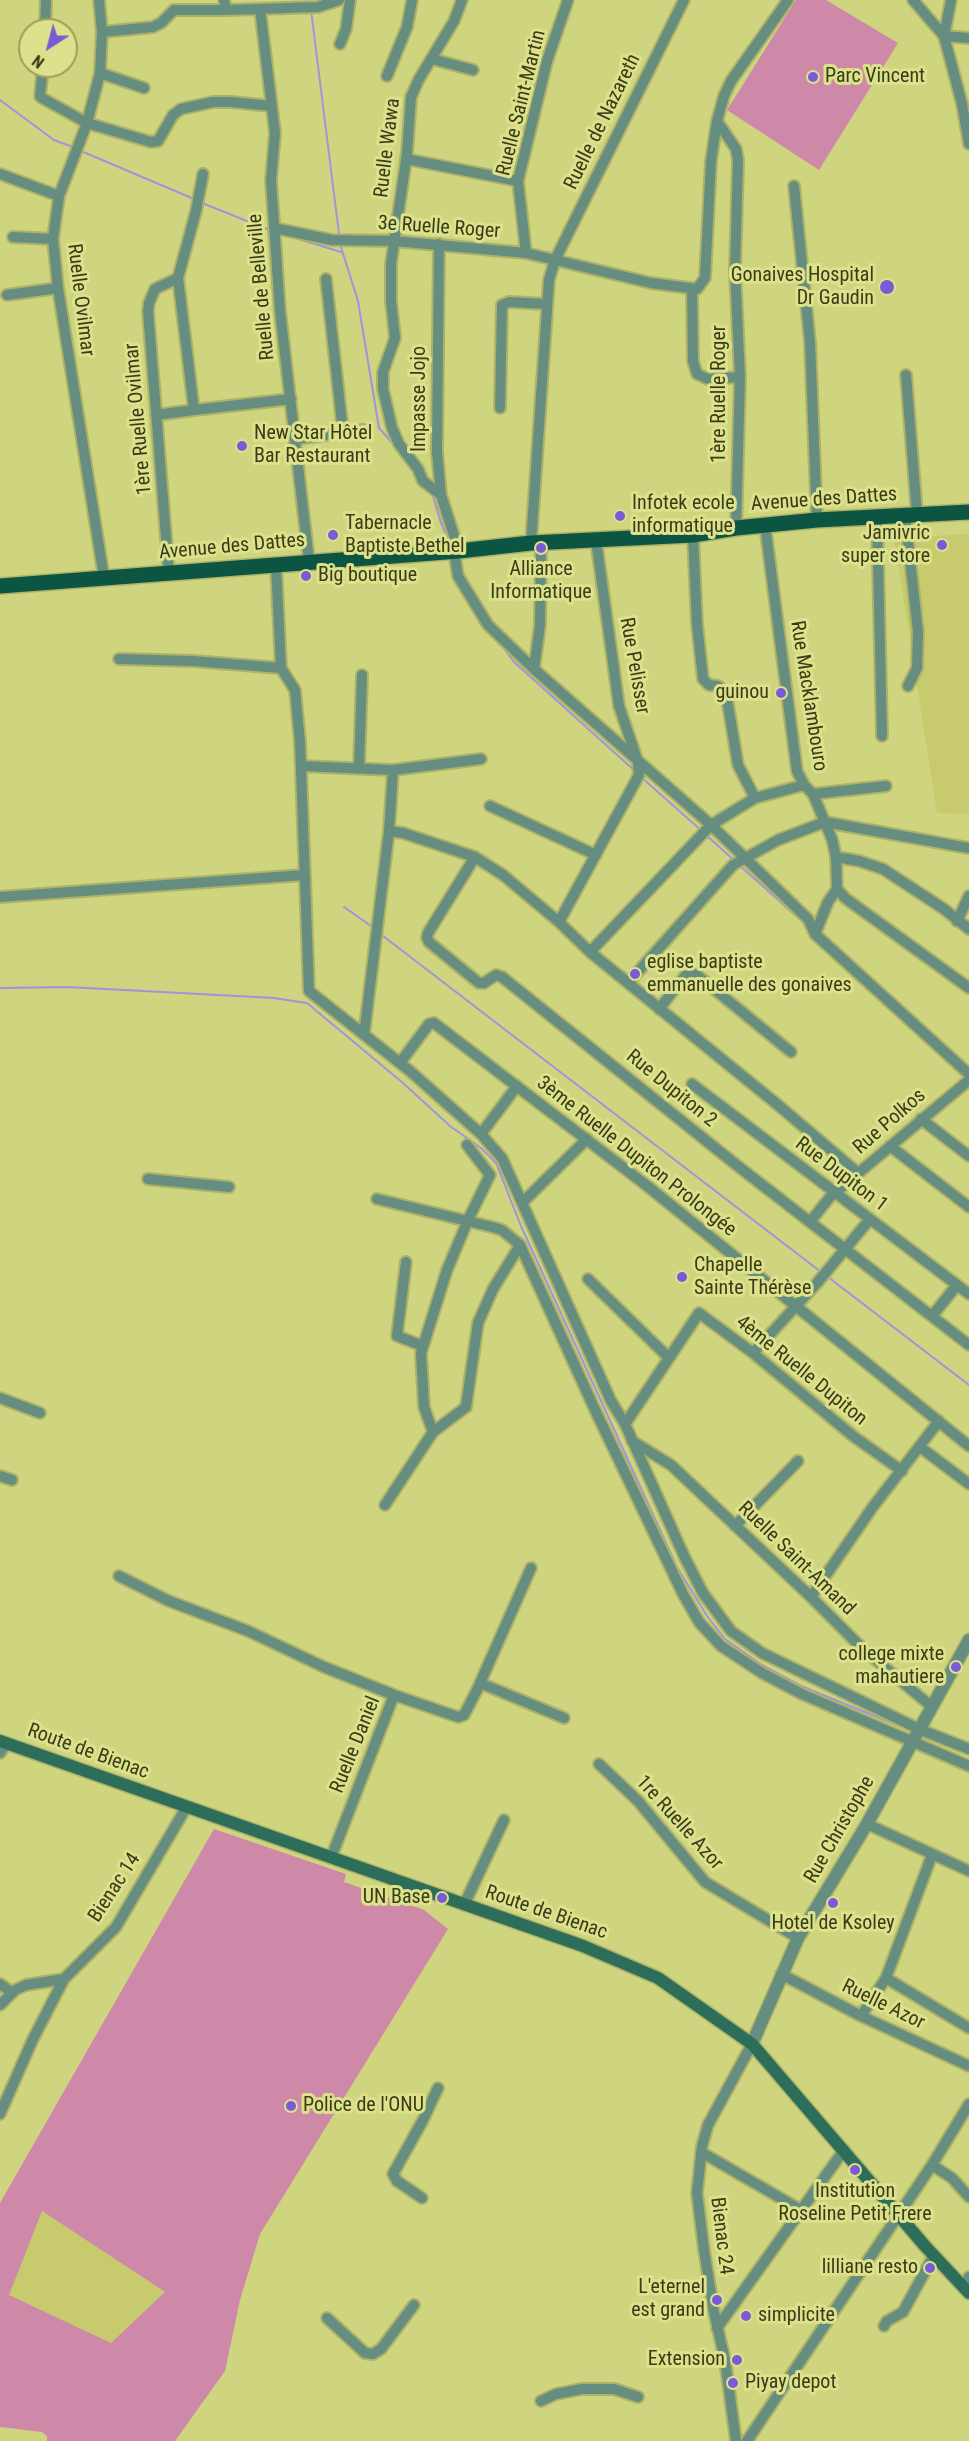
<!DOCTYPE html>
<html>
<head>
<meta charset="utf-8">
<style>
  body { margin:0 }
  #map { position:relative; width:969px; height:2441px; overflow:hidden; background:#cfd47f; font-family:"Roboto Condensed",sans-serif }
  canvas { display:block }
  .north { position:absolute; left:18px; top:18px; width:60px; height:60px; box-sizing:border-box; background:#dce18b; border:2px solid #9b9f5d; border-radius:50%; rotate:216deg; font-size:16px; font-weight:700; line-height:24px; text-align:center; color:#3a3b17 }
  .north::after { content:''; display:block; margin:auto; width:21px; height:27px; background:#7a5bd5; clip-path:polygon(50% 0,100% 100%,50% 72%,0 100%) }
</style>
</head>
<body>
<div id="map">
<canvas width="969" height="2441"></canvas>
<div class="north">N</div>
</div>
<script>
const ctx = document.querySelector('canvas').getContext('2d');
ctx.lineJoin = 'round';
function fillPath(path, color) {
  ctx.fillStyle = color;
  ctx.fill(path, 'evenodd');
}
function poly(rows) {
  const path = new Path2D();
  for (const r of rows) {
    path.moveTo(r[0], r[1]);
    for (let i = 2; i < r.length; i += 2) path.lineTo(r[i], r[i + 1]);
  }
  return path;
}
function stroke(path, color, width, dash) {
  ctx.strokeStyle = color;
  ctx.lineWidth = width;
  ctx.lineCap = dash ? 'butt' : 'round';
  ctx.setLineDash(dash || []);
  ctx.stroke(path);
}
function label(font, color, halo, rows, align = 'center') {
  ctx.font = font + ' "Roboto Condensed",sans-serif';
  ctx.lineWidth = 6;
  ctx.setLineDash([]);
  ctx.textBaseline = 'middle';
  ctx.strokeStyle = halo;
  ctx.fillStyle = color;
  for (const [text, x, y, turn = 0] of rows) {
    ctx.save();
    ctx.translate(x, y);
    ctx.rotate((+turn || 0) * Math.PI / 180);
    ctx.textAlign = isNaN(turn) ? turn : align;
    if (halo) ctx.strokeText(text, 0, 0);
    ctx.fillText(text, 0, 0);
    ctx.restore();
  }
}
const built = poly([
  [969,534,969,814,937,813,894,538],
  [42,2211,166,2293,111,2343,8,2295]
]);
const green = poly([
  [796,0,826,0,898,43,819,170,727,110],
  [214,1829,346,1874,344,1882,424,1910,448,1929,260,2234,240,2300,225,2371,175,2441,47,2441,47,2436,42,2432,0,2427,0,2203],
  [42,2211,165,2292,111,2343,9,2295]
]);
const stream = poly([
  [311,10,339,234],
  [0,100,54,140,73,147],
  [81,151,194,199],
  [202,203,272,231],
  [289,236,341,252],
  [340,244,358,301,379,428,395,446],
  [432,493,441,523,448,538],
  [500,643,514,662,635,771],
  [641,777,702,831],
  [706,835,735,861],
  [739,865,804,923],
  [344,907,371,926],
  [383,936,821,1272],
  [0,988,68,987,274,998,307,1003,403,1083,450,1126,481,1148,496,1163,521,1226,677,1567,707,1616,725,1639,762,1665,801,1686,914,1732],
  [828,1277,969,1385],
  [949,1747,969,1755]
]);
const minor = poly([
  [99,0,102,32],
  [913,0,944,36],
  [951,0,944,36,962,104,969,144],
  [260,9,275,133,271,180,280,311,309,561],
  [226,10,318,7,339,0],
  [45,30,46,0],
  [944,36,969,38],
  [340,44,346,29,350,0],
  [432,59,473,70],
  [43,66,40,96,42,98,87,123,151,142,158,141,173,115,181,109,213,102,231,102,271,106],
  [100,73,144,88],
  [387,76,407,27,412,0],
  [406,159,518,181],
  [0,174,59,196],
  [203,174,196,211,178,278,194,410,291,399],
  [794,186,810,342,817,520],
  [274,228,332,240,394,241,526,253,651,283,697,289,705,278,711,161,717,121],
  [13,237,53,239],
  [439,244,437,452,441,495,459,551],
  [526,253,518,181,547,61,568,0],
  [326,279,343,432],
  [692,289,693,361,697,374,708,379,740,377],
  [7,295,58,288],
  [906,375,917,514],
  [500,408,502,305,509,302,546,304],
  [156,415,194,410],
  [295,439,363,430],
  [441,495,423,481,418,469,399,444,392,428,383,389,383,372,395,338,391,301,391,264,407,153,411,97,419,79,454,21,462,0],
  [905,514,918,632,917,668,908,686],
  [877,517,882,736],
  [765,525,797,771,804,785,813,794,832,839,836,857,837,889,845,898,969,988],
  [736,528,740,377,735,270,738,160,736,149,717,121,724,96,731,81,788,0],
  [693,535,697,624,703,679,709,685,718,686,726,693,738,765,755,798],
  [531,543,549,280,555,260,684,0],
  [454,551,458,576,488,625,534,669,711,825,808,919,815,934,969,1074],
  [276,565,281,668,295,690,300,742,309,991,410,1071,481,1134,502,1158,611,1401,625,1424,685,1558,703,1593,731,1631,762,1653,921,1730,969,1749],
  [169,574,148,311,149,303,155,289,178,278],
  [104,578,58,288,53,239,59,196,87,123,100,73,102,32,153,27,161,23,174,10,226,10,224,0],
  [119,659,193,661,281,668],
  [534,669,540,625,541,543],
  [301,766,393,770,481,759],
  [359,768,362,675],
  [813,794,886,786],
  [490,806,596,855],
  [389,831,403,833,475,857,503,875,559,922,590,952,778,1105,858,1173],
  [475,857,428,933,427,938,429,942,479,983,484,983,496,975,502,977,739,1167,969,1345],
  [836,857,859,861,883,869,944,909,969,929],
  [0,897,304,875],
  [957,921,969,896],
  [559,922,639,775,638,762,619,706,596,540],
  [815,934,828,902,837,889],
  [590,952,711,825,755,798,804,785],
  [628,983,733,865,778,840,825,822,969,848],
  [659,1009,685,976,691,973,697,975,791,1052],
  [364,1035,389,831,393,770],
  [400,1063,429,1024,434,1023,646,1185,969,1446],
  [692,1084,969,1294],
  [921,1119,969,1156],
  [481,1134,517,1086],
  [890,1146,969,1207],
  [148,1179,229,1187],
  [377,1199,492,1227,502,1230,520,1245,596,1412,683,1594,699,1622,721,1646,762,1673,802,1694,969,1766],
  [523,1202,587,1139],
  [810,1222,830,1197,969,1080],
  [406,1262,397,1336,423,1346],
  [588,1279,669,1358],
  [932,1316,957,1285],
  [753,1353,817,1283,870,1219],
  [0,1398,40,1413],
  [625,1424,699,1313,753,1353,853,1436,902,1471],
  [433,1432,424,1407,421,1353,447,1270,468,1220,490,1175,467,1145],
  [632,1441,671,1465,811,1597,863,1649,932,1707],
  [920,1447,969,1484],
  [0,1476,12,1480],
  [385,1505,433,1432,466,1407,478,1323,493,1289,520,1245],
  [735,1526,798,1461],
  [119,1576,169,1601,248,1631,324,1667,394,1695],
  [811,1597,872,1508,939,1421],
  [480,1683,564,1718],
  [0,1753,6,1744],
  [599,1764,638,1801,705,1882,798,1938],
  [867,1824,969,1871],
  [331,1858,394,1695,458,1717,464,1715,477,1690,531,1568],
  [464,1905,504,1820],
  [781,1974,861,2016,969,2066],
  [886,1978,969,2028],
  [0,1984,11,1992],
  [0,2005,15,1990,26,1985,64,1979,116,1927,186,1808],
  [861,2016,886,1978,932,1855],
  [0,2114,33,2039,64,1979],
  [701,2152,801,2210],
  [932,2165,952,2178,969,2197],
  [422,2198,397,2181,393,2174,423,2120,438,2088],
  [963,2286,969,2277],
  [327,2318,365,2353,373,2354,381,2349,414,2305],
  [884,2326,887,2321,903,2312,934,2255],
  [717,2328,844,2150],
  [541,2401,556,2394,582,2389,614,2389,638,2397],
  [736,2441,725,2360,714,2312,704,2250,697,2193,702,2146,708,2125,752,2044],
  [747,2441,932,2165,969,2104]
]);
const tertiary = poly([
  [752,2044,798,1938,867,1824,969,1640]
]);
const secondary = poly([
  [0,1741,583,1946,658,1978,752,2044,925,2246,969,2293]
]);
const primary = poly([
  [0,586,459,551,531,543,693,535,736,528,817,520,969,512]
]);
const markers = [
  [813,77,6,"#7a5bd5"],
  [887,287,8,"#7a5bd5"],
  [242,446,6,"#7a5bd5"],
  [620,516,6,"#7a5bd5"],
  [333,535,6,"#7a5bd5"],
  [942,545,6,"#7a5bd5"],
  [541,548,6,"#7a5bd5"],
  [306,576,6,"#7a5bd5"],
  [781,693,6,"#7a5bd5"],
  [635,974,6,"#7a5bd5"],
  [682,1277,6,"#7a5bd5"],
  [956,1667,6,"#7a5bd5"],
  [442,1898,6,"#7a5bd5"],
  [833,1903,6,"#7a5bd5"],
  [291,2106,6,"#7a5bd5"],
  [855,2170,6,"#7a5bd5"],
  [930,2268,6,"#7a5bd5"],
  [717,2300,6,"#7a5bd5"],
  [746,2316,6,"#7a5bd5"],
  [737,2360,6,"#7a5bd5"],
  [733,2383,6,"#7a5bd5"]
];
const poiNames = [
  ["Parc Vincent",825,77],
  ["Gonaives Hospital",874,276,"right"],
  ["Dr Gaudin",874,299,"right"],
  ["New Star Hôtel",254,434],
  ["Bar Restaurant",254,457],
  ["Infotek ecole",632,504],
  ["informatique",632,527],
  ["Tabernacle",345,524],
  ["Baptiste Bethel",345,547],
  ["Jamivric",930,534,"right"],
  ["super store",930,557,"right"],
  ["Alliance",541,570,"center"],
  ["Informatique",541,593,"center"],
  ["Big boutique",318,576],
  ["guinou",769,693,"right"],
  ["eglise baptiste",647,963],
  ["emmanuelle des gonaives",647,986],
  ["Chapelle",694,1266],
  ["Sainte Thérèse",694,1289],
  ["college mixte",944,1655,"right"],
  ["mahautiere",944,1678,"right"],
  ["UN Base",430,1898,"right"],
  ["Hotel de Ksoley",833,1924,"center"],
  ["Police de l'ONU",303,2106],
  ["Institution",855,2192,"center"],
  ["Roseline Petit Frere",855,2215,"center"],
  ["lilliane resto",918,2268,"right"],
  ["L'eternel",705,2288,"right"],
  ["est grand",705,2311,"right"],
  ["simplicite",758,2316],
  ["Extension",725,2360,"right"],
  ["Piyay depot",745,2383]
];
const streetNames = [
  ["Ruelle Saint-Martin",522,103,-76],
  ["Ruelle de Nazareth",603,122,-64],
  ["Ruelle Wawa",388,148,-83],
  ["3e Ruelle Roger",439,228,4],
  ["Ruelle de Belleville",262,287,-95],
  ["Ruelle Ovilmar",80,300,83],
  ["1ère Ruelle Roger",720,394,-90],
  ["Impasse Jojo",420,399,-90],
  ["1ère Ruelle Ovilmar",139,419,-95],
  ["Avenue des Dattes",824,500,-4],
  ["Avenue des Dattes",232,547,-5],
  ["Rue Pelisser",634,666,80],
  ["Rue Macklambouro",808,696,81],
  ["Rue Dupiton 2",671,1089,39],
  ["Rue Polkos",890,1122,-41],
  ["3ème Ruelle Dupiton Prolongée",636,1157,38],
  ["Rue Dupiton 1",841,1175,37],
  ["4ème Ruelle Dupiton",801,1371,39],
  ["Ruelle Saint-Amand",796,1559,44],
  ["Ruelle Daniel",356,1745,-68],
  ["Route de Bienac",88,1752,20],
  ["1re Ruelle Azor",679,1823,48],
  ["Rue Christophe",840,1830,-60],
  ["Bienac 14",115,1888,-57],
  ["Route de Bienac",546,1913,19],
  ["Ruelle Azor",883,2005,26],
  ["Bienac 24",721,2236,83]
];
fillPath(built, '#c7cb6d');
fillPath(green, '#cf89a8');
stroke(stream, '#a094dd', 2);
stroke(minor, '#aeb268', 14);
stroke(tertiary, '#aeb268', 15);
stroke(secondary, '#aeb268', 15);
stroke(primary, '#aeb268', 18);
stroke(minor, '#668e80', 10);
stroke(tertiary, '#668e80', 12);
stroke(secondary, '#2d6e5b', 12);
stroke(primary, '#0c5543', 15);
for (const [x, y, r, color] of markers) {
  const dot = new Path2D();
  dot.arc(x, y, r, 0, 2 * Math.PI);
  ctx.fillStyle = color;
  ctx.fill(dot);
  stroke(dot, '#dce18b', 2);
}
label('20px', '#3a3b17', '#dce18b', poiNames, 'left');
label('20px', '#3a3b17', '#dce18b', streetNames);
</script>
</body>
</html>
